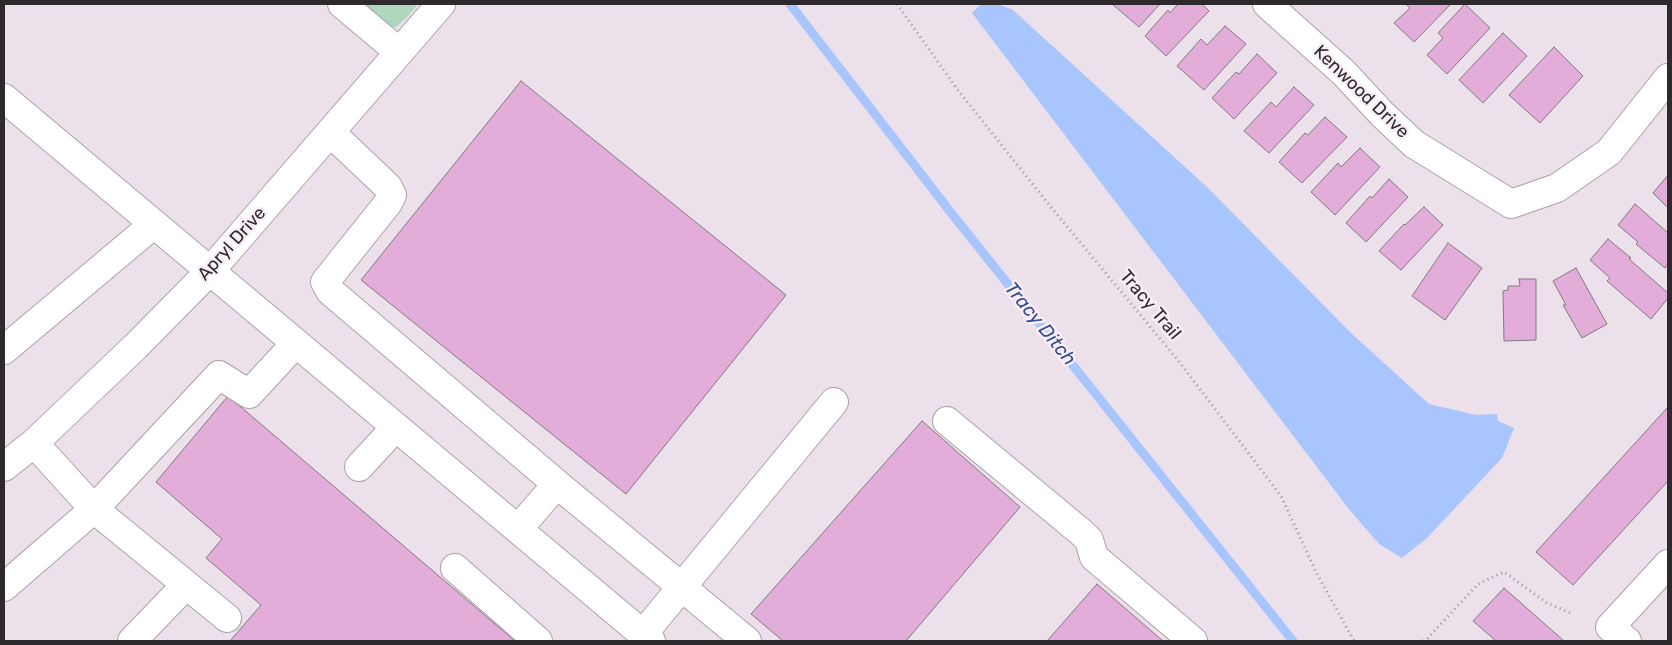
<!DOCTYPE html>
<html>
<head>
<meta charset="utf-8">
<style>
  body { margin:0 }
  #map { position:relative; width:1672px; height:645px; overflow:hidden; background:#ece1eb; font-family:Rubik,sans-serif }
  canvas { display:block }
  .frame { position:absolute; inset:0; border:5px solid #2d292d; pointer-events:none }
</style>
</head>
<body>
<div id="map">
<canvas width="1672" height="645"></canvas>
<div class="frame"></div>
</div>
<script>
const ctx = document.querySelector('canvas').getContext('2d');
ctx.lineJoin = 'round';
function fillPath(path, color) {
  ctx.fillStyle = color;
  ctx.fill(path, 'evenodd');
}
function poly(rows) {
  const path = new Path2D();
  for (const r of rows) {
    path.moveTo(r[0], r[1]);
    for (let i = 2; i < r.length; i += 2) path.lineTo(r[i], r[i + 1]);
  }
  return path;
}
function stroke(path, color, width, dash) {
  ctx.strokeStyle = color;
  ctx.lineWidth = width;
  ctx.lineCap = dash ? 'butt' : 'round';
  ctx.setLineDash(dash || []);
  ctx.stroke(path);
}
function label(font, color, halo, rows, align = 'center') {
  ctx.font = font + ' Rubik,sans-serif';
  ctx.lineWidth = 5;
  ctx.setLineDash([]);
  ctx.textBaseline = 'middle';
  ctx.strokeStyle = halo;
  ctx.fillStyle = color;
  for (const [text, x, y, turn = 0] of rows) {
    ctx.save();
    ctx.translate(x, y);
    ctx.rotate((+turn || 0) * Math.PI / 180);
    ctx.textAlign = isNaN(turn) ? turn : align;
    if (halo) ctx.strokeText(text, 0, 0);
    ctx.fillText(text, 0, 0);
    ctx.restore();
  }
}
const green = poly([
  [369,4,418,4,408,16,396,27,388,27,365,10]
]);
const water = poly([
  [981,4,998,4,1013,10,1207,187,1351,333,1429,404,1476,415,1497,414,1498,421,1514,428,1502,458,1427,538,1402,558,1379,544,1348,508,972,13]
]);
const stream = poly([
  [790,4,952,214,1293,641]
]);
const building = poly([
  [1112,4,1160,4,1139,27,1112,4],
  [1178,4,1202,4,1209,11,1166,56,1145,36,1168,10,1170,13,1178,4],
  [1406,4,1451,4,1414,42,1394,23,1410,8,1406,4],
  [1465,4,1490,28,1447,74,1427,55,1443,38,1438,33,1465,4],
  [1225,26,1246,44,1204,90,1177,66,1201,39,1207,45,1225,26],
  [1503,33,1527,56,1483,103,1459,80,1503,33],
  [1554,47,1583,76,1540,123,1509,95,1554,47],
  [1257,54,1277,73,1234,119,1212,98,1236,72,1239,74,1257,54],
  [521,81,786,295,626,494,361,280,521,81],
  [1294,87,1314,105,1269,153,1244,131,1271,102,1276,107,1294,87],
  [1325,117,1347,137,1302,183,1279,162,1305,133,1308,135,1325,117],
  [1360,148,1380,167,1335,215,1311,192,1338,163,1341,167,1360,148],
  [1668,175,1668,208,1653,193,1668,175],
  [1389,179,1408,197,1366,242,1346,223,1370,196,1372,198,1389,179],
  [1635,204,1668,233,1668,264,1665,268,1636,244,1638,242,1618,225,1635,204],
  [1424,207,1443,225,1401,270,1379,251,1404,224,1405,225,1424,207],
  [1608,239,1631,258,1629,259,1668,293,1668,298,1651,319,1607,281,1610,278,1590,260,1608,239],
  [1448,243,1482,268,1445,320,1412,296,1448,243],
  [1576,268,1607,324,1582,338,1563,305,1566,305,1553,281,1576,268],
  [1519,279,1536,279,1536,340,1504,341,1503,291,1508,290,1508,286,1520,286,1519,279],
  [228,396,515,641,230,641,261,605,206,558,222,539,156,482,228,396],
  [1668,407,1668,481,1573,585,1536,552,1668,407],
  [922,421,1020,507,906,641,783,641,751,614,922,421],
  [1097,584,1163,641,1047,641,1097,584],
  [1504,588,1538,618,1564,641,1496,641,1473,621,1504,588]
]);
const path = poly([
  [897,4,957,89,1050,206,1177,359,1281,496,1316,572,1354,641],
  [1423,641,1427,639,1478,584,1504,572,1547,603,1573,614]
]);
const minor = poly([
  [342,4,399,52],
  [1267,4,1344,73,1382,114,1414,144,1511,204,1557,188,1609,152,1668,78],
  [4,98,651,641],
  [330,132,388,187,392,195,388,203,325,282,330,291,557,484,518,529],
  [4,350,154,224],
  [947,421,1082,533,1089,540,1094,557,1193,641],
  [34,443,94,509,227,618],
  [4,467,34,443,135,347,210,271,441,4],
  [359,467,396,427],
  [557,484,747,641],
  [455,568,538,641],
  [4,587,94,509,219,375,249,394,296,343],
  [643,634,834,402],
  [132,641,186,585],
  [1627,641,1610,627,1668,564]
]);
const streetNames = [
  ["Kenwood Drive",1361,92,44],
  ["Apryl Drive",232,244,-48],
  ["Tracy Trail",1150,305,50]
];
const waterNames = [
  ["Tracy Ditch",1040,324,51]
];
fillPath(green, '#afd7bd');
fillPath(water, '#a8c5fd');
stroke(stream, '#a8c5fd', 9);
fillPath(building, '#e3add9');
stroke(building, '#827880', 1);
stroke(minor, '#aba1aa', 30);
stroke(path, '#9b939a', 3, [1, 4]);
stroke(minor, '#fff', 28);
label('18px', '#2d292d', '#f9eef8', streetNames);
label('italic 19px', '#2f4d8f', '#f9eef8', waterNames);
</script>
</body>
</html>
